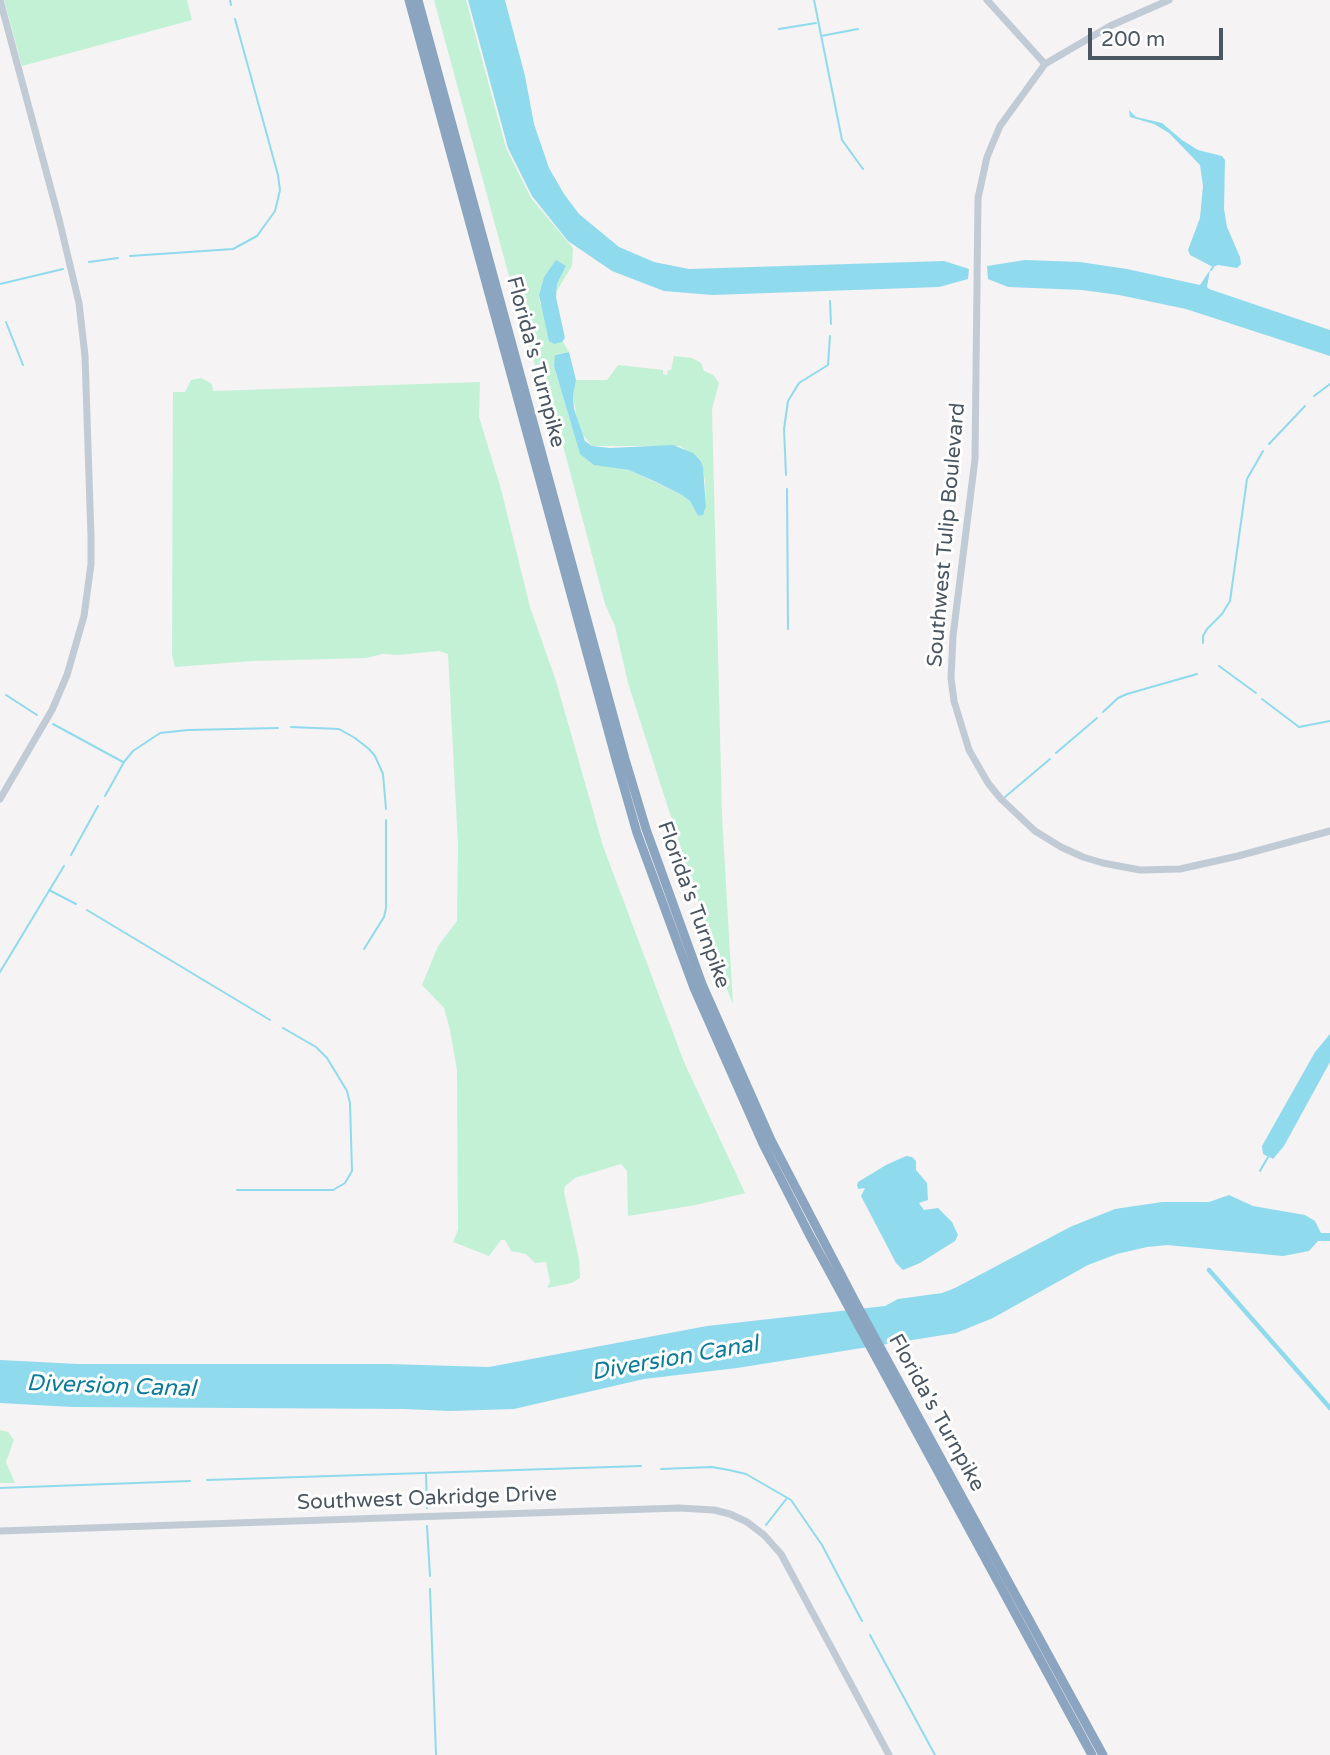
<!DOCTYPE html>
<html>
<head>
<meta charset="utf-8">
<style>
  body { margin:0 }
  #map { position:relative; width:1330px; height:1755px; overflow:hidden; background:#f5f3f3; font-family:"Varela Round",sans-serif }
  canvas { display:block }
  .scale { position:absolute; left:1088px; top:28px; width:135px; height:32px; box-sizing:border-box; border:4px solid #4a5661; border-top:0; padding-left:9px; font-size:21px; line-height:24px; white-space:nowrap; color:#4a5661; -webkit-text-stroke:5px #fff; paint-order:stroke }
</style>
</head>
<body>
<div id="map">
<canvas width="1330" height="1755"></canvas>
<div class="scale">200 m</div>
</div>
<script>
const ctx = document.querySelector('canvas').getContext('2d');
ctx.lineJoin = 'round';
function fillPath(path, color) {
  ctx.fillStyle = color;
  ctx.fill(path, 'evenodd');
}
function poly(rows) {
  const path = new Path2D();
  for (const r of rows) {
    path.moveTo(r[0], r[1]);
    for (let i = 2; i < r.length; i += 2) path.lineTo(r[i], r[i + 1]);
  }
  return path;
}
function stroke(path, color, width, dash) {
  ctx.strokeStyle = color;
  ctx.lineWidth = width;
  ctx.lineCap = dash ? 'butt' : 'round';
  ctx.setLineDash(dash || []);
  ctx.stroke(path);
}
function label(font, color, halo, rows, align = 'center') {
  ctx.font = font + ' "Varela Round",sans-serif';
  ctx.lineWidth = 6;
  ctx.setLineDash([]);
  ctx.textBaseline = 'middle';
  ctx.strokeStyle = halo;
  ctx.fillStyle = color;
  for (const [text, x, y, turn = 0] of rows) {
    ctx.save();
    ctx.translate(x, y);
    ctx.rotate((+turn || 0) * Math.PI / 180);
    ctx.textAlign = isNaN(turn) ? turn : align;
    if (halo) ctx.strokeText(text, 0, 0);
    ctx.fillText(text, 0, 0);
    ctx.restore();
  }
}
const green = poly([
  [4,0,187,0,192,20,22,66],
  [434,0,466,0,506,148,531,198,573,248,572,266,556,292,557,284,566,266,544,277,539,295,540,303,569,352,556,354,554,366,579,450,620,469,629,470,682,495,690,501,698,516,705,512,706,507,705,481,701,460,680,446,592,446,582,434,577,419,573,396,576,380,607,380,618,365,663,370,663,374,667,375,668,370,671,370,674,356,692,358,701,363,704,371,713,375,719,383,712,409,722,816,733,1004,724,982,628,683,615,626,605,604,555,415,547,400,532,356,513,291],
  [201,378,212,384,213,391,480,382,479,417,501,489,530,607,556,681,603,846,684,1062,745,1193,696,1205,628,1216,627,1171,621,1164,575,1178,565,1186,564,1192,579,1259,580,1278,572,1283,547,1288,550,1282,546,1262,535,1263,526,1254,511,1251,505,1240,501,1240,489,1256,453,1242,458,1230,457,1070,450,1030,444,1008,422,985,438,946,457,921,458,846,448,654,439,651,398,655,383,654,366,658,253,661,175,667,172,655,173,392,185,392,191,380],
  [0,1430,8,1432,14,1440,6,1462,15,1483,0,1483]
]);
const water = poly([
  [468,0,505,0,525,76,534,124,549,168,564,194,579,214,619,247,654,262,689,269,944,261,969,269,968,279,939,287,712,295,664,291,612,271,568,241,532,196,508,148],
  [1129,110,1136,117,1162,123,1182,140,1198,150,1222,156,1225,160,1224,209,1227,227,1240,257,1241,264,1237,268,1218,265,1213,267,1190,255,1188,250,1200,218,1203,186,1200,165,1169,133,1154,124,1130,117],
  [556,260,566,266,557,284,556,297,565,338,562,342,554,344,549,341,539,295,544,277],
  [1025,260,1080,262,1127,269,1200,285,1210,270,1207,287,1209,289,1330,330,1330,356,1186,309,1119,295,1082,290,1008,287,988,279,987,266],
  [569,352,576,380,573,396,574,409,585,441,592,446,610,448,673,445,693,453,701,461,703,467,706,507,703,515,698,516,690,501,682,495,656,482,629,470,594,465,580,454,554,366,555,355],
  [1330,1034,1330,1062,1284,1146,1273,1159,1263,1154,1262,1146,1315,1052],
  [906,1156,912,1157,916,1161,916,1170,927,1183,928,1200,919,1203,924,1210,938,1208,952,1222,958,1235,955,1241,920,1263,903,1270,896,1263,861,1196,865,1188,858,1189,857,1185,858,1182,886,1165],
  [1229,1195,1253,1206,1305,1215,1315,1221,1321,1233,1330,1233,1330,1241,1318,1241,1309,1251,1283,1256,1167,1245,1147,1247,1117,1254,1088,1265,993,1318,956,1333,737,1368,644,1379,514,1409,450,1411,404,1409,72,1407,0,1403,0,1360,78,1364,388,1364,489,1367,707,1326,885,1306,898,1299,942,1293,955,1288,1070,1227,1115,1209,1162,1202,1209,1202]
]);
const stream = poly([
  [230,0,231,5],
  [814,0,842,140,863,169],
  [779,29,816,23],
  [821,36,858,29],
  [130,256,233,249,257,236,275,211,280,190,278,175,235,19],
  [89,262,118,258],
  [1211,270,1213,267],
  [0,284,63,269],
  [830,301,831,324],
  [6,322,23,365],
  [1314,396,1330,384],
  [1269,444,1305,406],
  [786,475,784,429,788,401,799,383,828,365,830,336],
  [787,489,788,629],
  [1203,643,1203,636,1207,629,1222,614,1230,601,1247,479,1263,451],
  [1219,666,1256,693],
  [6,695,37,715],
  [1262,699,1299,727,1330,721],
  [1103,712,1118,698,1127,694,1197,674],
  [53,724,123,762],
  [291,727,339,729,355,738,369,749,375,756,383,774,386,809],
  [1056,753,1097,718],
  [105,796,124,762,133,751,160,733,188,730,278,728],
  [1005,797,1050,759],
  [71,855,98,806],
  [49,890,76,904],
  [87,910,270,1020],
  [364,949,384,917,386,908,386,820],
  [0,972,64,866],
  [1260,1171,1268,1157],
  [237,1190,333,1190,345,1183,352,1171,350,1103,347,1091,327,1058,316,1047,283,1028],
  [661,1469,712,1467,729,1470,746,1474,791,1500,822,1545,862,1621],
  [426,1474,427,1508],
  [207,1480,641,1466],
  [0,1488,190,1481],
  [766,1525,787,1498],
  [427,1526,430,1576],
  [430,1589,436,1755],
  [870,1635,935,1755]
]);
const canal = poly([
  [1209,1270,1330,1408]
]);
const secondary = poly([
  [987,0,1045,64],
  [1169,0,1110,26,1045,64,1000,126,987,157,978,198,975,459,953,636,951,678,954,701,969,750,988,783,1001,799,1035,831,1061,847,1083,857,1103,863,1140,870,1180,869,1238,856,1330,831],
  [0,799,52,710,67,675,84,616,91,564,91,537,85,356,79,303,59,219,0,0],
  [0,1531,679,1508,714,1510,730,1514,747,1522,764,1535,781,1554,889,1755]
]);
const highway = poly([
  [409,0,617,763,637,833,694,988,763,1144,809,1234,1092,1755],
  [418,0,625,759,646,829,702,984,771,1140,856,1303,1103,1755]
]);
const streetNames = [
  ["Florida's Turnpike",535,362,75],
  ["Southwest Tulip Boulevard",947,535,-85],
  ["Florida's Turnpike",693,905,70],
  ["Florida's Turnpike",936,1413,61],
  ["Southwest Oakridge Drive",427,1499,-2]
];
const waterNames = [
  ["Diversion Canal",675,1359,-10],
  ["Diversion Canal",111,1387,2]
];
fillPath(green, '#c3f1d5');
fillPath(water, '#90daee');
stroke(stream, '#90daee', 2);
stroke(canal, '#90daee', 4.5);
stroke(secondary, '#c1cbd6', 7);
stroke(highway, '#8ba5c1', 9);
label('21px', '#4a5661', '#fff', streetNames);
label('italic 23px', '#0c7c9b', '#fff', waterNames);
</script>
</body>
</html>
